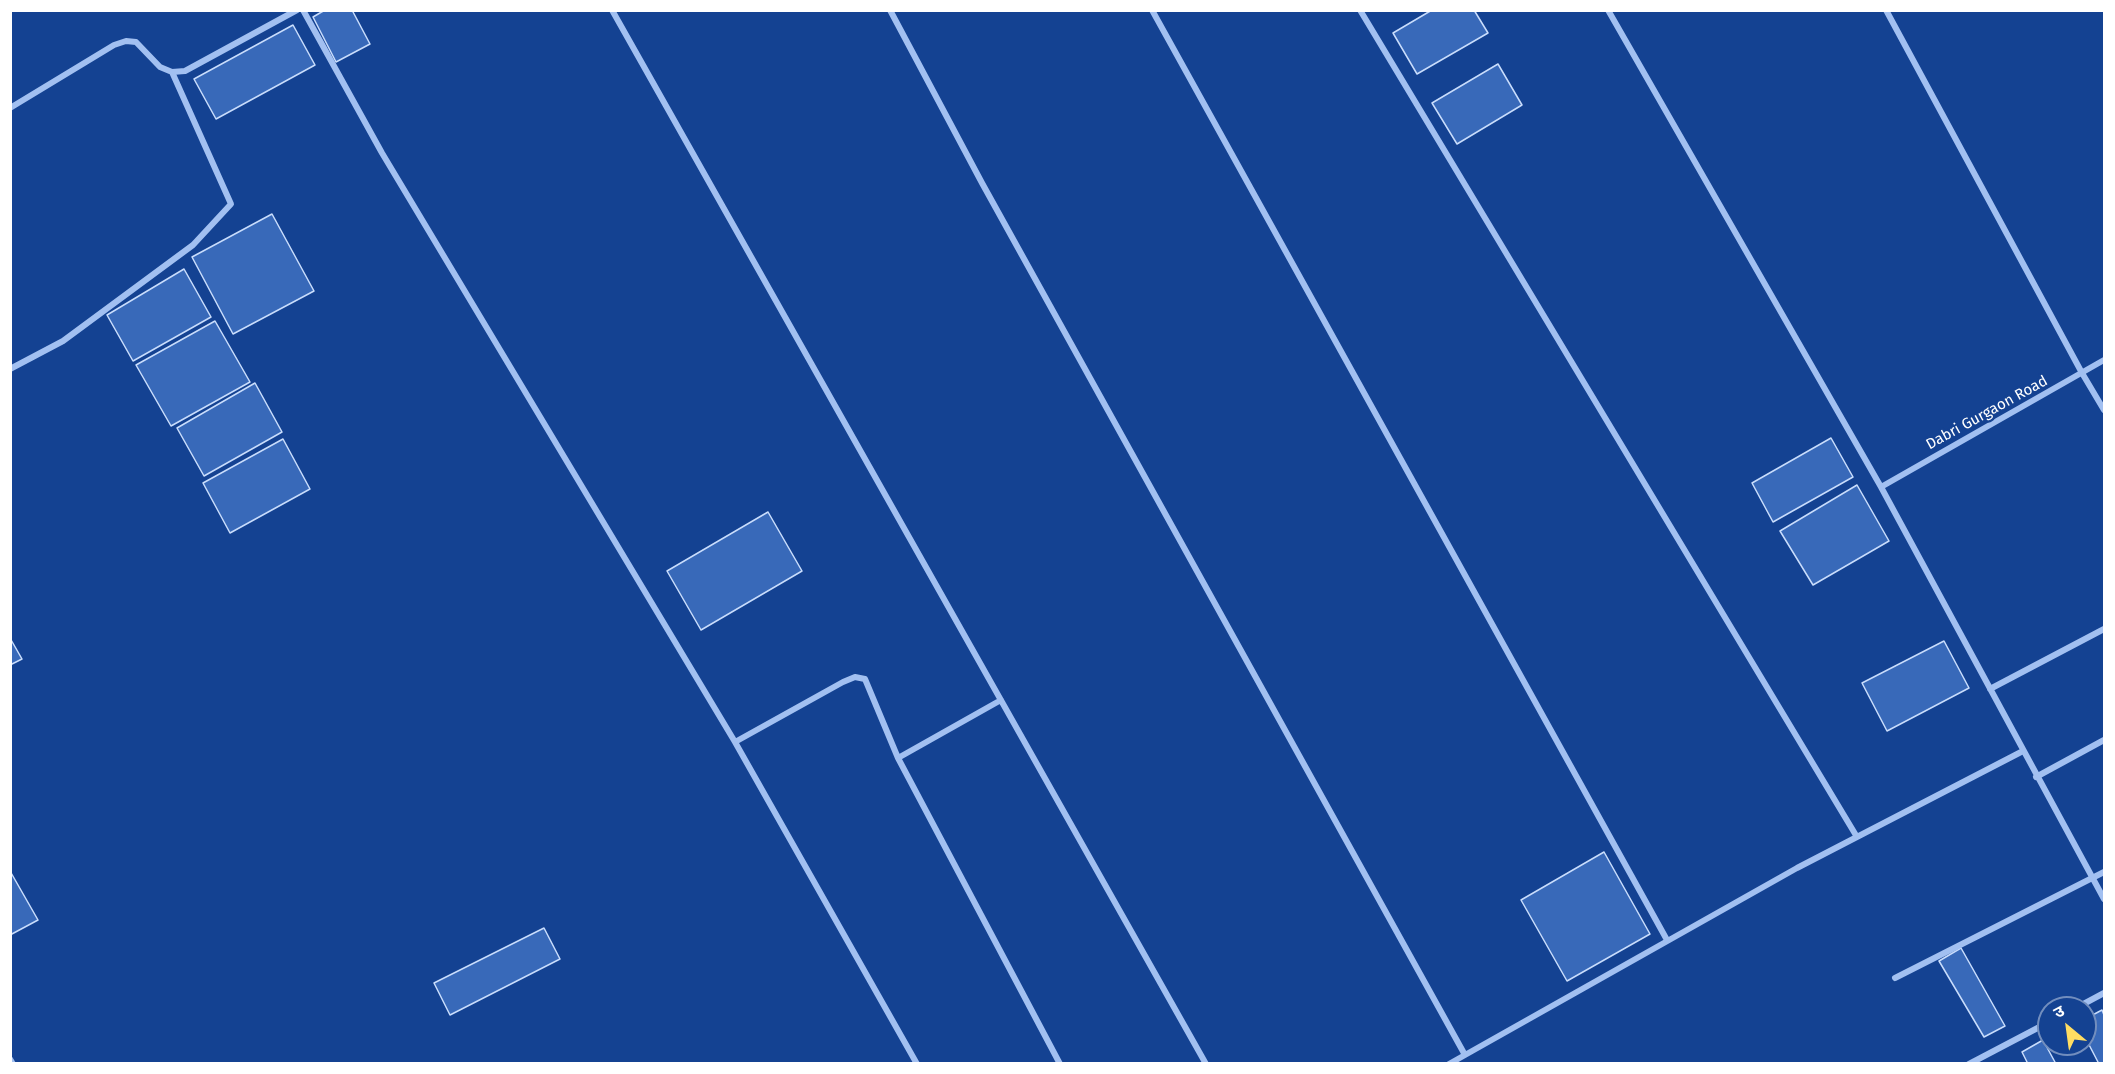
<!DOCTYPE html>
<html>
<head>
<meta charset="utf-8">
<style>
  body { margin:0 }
  #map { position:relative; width:2115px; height:1074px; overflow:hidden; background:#144292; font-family:"Fira Sans","Noto Sans Devanagari",sans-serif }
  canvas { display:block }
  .frame { position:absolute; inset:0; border:12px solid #fff; pointer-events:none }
  .north { position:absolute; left:2037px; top:996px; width:60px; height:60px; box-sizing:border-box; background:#144292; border:2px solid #728ebe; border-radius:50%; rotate:331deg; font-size:16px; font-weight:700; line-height:24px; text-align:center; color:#fff }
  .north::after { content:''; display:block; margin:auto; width:21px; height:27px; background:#ffdd62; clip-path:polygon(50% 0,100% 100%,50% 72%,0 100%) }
</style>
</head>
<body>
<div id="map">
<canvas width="2115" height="1074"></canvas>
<div class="frame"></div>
<div class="north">उ</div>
</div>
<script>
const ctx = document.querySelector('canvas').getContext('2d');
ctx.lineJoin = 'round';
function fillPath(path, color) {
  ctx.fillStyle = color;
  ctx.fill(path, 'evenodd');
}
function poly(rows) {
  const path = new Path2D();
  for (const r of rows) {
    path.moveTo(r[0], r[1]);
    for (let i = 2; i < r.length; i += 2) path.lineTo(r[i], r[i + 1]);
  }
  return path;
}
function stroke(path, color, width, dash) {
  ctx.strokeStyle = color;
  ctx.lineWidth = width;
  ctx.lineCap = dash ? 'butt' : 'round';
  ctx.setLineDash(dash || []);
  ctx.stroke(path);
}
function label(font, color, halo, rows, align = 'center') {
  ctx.font = font + ' "Fira Sans",sans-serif';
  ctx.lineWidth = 4.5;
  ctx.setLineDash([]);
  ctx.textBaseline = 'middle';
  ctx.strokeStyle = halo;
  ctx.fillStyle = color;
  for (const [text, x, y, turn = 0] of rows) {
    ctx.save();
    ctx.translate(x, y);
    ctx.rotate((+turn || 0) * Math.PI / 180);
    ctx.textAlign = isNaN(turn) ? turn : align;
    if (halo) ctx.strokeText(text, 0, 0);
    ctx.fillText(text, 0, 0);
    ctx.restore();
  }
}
const building = poly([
  [325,10,352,10,370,44,336,62,313,17,325,10],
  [1432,10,1474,10,1488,33,1417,74,1393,33,1432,10],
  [293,25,315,65,216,119,194,79,293,25],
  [1498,64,1522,105,1457,144,1432,103,1498,64],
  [272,214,314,291,233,334,192,257,272,214],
  [184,269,211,317,133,361,107,315,184,269],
  [215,321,250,382,171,426,136,365,215,321],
  [255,383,282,432,204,476,177,428,255,383],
  [1831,438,1853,477,1773,522,1752,483,1831,438],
  [283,439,310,489,230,533,203,483,283,439],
  [1857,485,1889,541,1813,585,1780,531,1857,485],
  [768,512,802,571,701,630,667,571,768,512],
  [10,638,22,659,10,665,10,638],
  [1944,641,1969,688,1887,731,1862,683,1944,641],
  [1604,852,1650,934,1567,981,1521,900,1604,852],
  [10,871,38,920,10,935,10,871],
  [544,928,560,959,450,1015,434,983,544,928],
  [1961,948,2005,1026,1984,1037,1939,961,1961,948],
  [2102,1010,2104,1015,2104,1064,2099,1064,2085,1037,2085,1019,2102,1010],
  [2043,1040,2056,1064,2028,1064,2022,1052,2043,1040]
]);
const minor = poly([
  [303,10,382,153,735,742,917,1064],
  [612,10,1206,1064],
  [890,10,982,183,1465,1055],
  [1152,10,1667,940],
  [1360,10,1857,837],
  [1608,10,1881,487,2104,899],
  [1886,10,2082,373,2104,410],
  [10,108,114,45,126,41,136,42,160,67,172,72,185,71,297,10],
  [10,369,63,341,193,245,231,204,172,72],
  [1881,487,2104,360],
  [1990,689,2104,629],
  [735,742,843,682,855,677,865,679,898,758,1060,1064],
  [898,758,1001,700],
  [2036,777,2104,740],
  [1895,978,2104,872],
  [2076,1008,2104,993],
  [10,1059,13,1064],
  [1449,1064,1797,868,2023,751],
  [1969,1064,2049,1022]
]);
const streetNames = [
  ["Dabri Gurgaon Road",1987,413,-29]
];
fillPath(building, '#3869b9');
stroke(building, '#c9ddfc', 1.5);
stroke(minor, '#a2c0f1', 6);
label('15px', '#fff', '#144292', streetNames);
</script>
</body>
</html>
